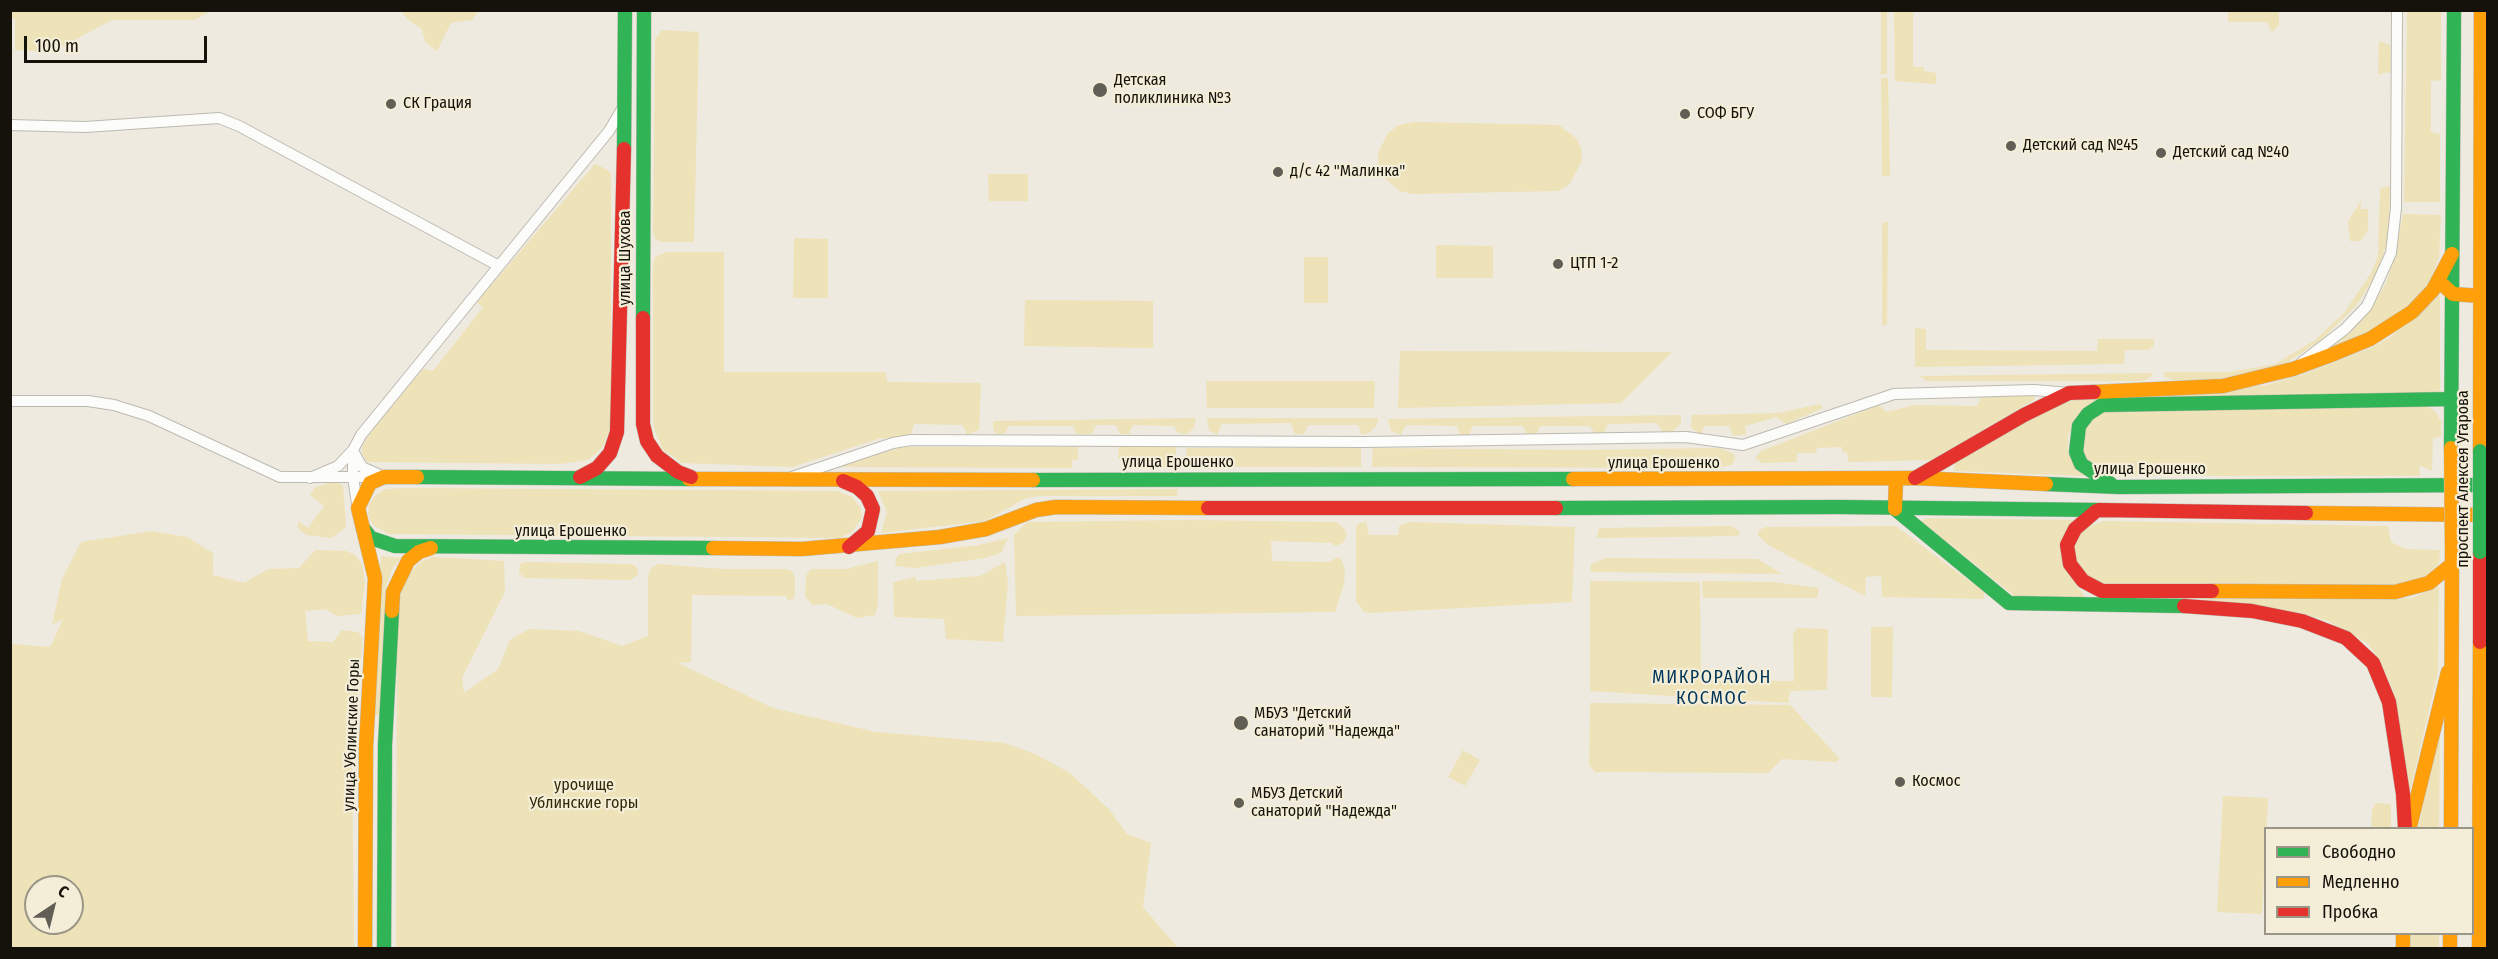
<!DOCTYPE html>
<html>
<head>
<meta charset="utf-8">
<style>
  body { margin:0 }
  #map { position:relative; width:2498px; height:959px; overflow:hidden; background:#eeeadf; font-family:"Fira Sans Condensed",sans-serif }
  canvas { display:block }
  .frame { position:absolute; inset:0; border:12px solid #14120b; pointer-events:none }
  .legend { position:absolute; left:2264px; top:827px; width:210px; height:108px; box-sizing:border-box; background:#f4eed9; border:2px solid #9a9687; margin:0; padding:8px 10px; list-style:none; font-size:18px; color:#14120b }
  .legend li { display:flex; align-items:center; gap:12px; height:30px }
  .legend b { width:30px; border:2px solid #9a9687 }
  .north { position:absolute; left:24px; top:875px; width:60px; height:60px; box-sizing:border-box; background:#f4eed9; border:2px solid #9a9687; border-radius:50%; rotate:35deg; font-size:16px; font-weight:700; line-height:24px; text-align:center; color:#14120b }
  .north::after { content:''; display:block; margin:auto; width:21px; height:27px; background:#605e55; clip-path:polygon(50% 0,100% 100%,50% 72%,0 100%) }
  .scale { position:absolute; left:24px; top:36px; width:183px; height:27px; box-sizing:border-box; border:3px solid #14120b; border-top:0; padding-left:8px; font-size:18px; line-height:21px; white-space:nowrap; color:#14120b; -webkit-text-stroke:4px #f4eed9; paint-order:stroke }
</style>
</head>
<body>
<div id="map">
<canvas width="2498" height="959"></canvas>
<div class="frame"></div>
<ul class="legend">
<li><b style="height:8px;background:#30b455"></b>Свободно</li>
<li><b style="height:8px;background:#ff9f0a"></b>Медленно</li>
<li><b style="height:8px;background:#e5322d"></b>Пробка</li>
</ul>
<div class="north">С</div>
<div class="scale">100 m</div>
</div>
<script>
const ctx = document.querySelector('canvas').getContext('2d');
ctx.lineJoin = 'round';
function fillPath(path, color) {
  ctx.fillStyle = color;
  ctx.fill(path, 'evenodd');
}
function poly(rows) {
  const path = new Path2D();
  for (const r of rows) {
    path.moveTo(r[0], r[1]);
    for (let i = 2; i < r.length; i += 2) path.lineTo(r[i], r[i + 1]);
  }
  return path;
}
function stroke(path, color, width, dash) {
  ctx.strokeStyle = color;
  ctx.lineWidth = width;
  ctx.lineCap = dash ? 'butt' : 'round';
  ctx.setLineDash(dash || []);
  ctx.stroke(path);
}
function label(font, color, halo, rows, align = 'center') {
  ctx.font = font + ' "Fira Sans Condensed",sans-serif';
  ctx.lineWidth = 4.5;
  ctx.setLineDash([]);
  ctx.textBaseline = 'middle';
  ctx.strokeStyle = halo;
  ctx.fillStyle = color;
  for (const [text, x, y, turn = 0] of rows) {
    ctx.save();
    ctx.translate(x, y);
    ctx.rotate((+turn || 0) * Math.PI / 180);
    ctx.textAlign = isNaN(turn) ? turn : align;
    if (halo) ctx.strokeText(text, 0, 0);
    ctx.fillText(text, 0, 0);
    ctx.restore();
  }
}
const green = poly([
  [11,10,210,10,210,11,195,20,112,20,52,52,15,50,15,19,11,18],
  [401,11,479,11,472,20,451,23,437,51,425,42,422,29,407,19],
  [1881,11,1887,11,1887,74,1881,74],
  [1894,11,1913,11,1913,67,1924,67,1924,71,1936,73,1936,84,1895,81],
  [2228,11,2279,11,2279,25,2272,32,2267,22,2228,22],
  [2407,11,2441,11,2441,80,2431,81,2431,132,2440,134,2440,202,2404,202],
  [662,30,699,32,694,242,663,242,656,240,653,234,655,39],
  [2379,41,2390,45,2391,72,2378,74],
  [1881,78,1888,78,1890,176,1882,176],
  [1415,122,1559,125,1577,139,1581,148,1582,161,1569,185,1558,191,1412,194,1400,191,1383,177,1378,164,1378,153,1388,133,1399,125],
  [595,164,608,170,611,174,611,404,610,429,602,448,588,460,561,464,367,462,362,453,363,444,371,432,423,369,433,371,483,307,477,302],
  [988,174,1028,174,1028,201,989,201],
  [2390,186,2389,238,2376,275,2356,306,2321,340,2279,368,2258,373,2212,380,2174,380,2165,377,2164,372,2230,372,2275,364,2315,340,2344,313,2371,273,2378,256,2380,188],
  [2361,201,2361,209,2368,209,2368,230,2361,241,2350,241,2348,221],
  [2403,214,2441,215,2439,257,2430,281,2421,293,2397,315,2358,338,2320,352,2362,319,2374,304,2386,283,2395,255],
  [1888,222,1887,325,1882,325,1882,223],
  [794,238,828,239,828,298,793,298],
  [1436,245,1493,246,1493,278,1436,278],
  [667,252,724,252,724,372,886,372,887,382,981,383,979,430,967,435,963,425,914,424,911,435,878,439,792,467,682,463,663,450,654,429,653,417,653,265,655,257],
  [1304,257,1328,257,1328,303,1304,303],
  [2440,295,2440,390,2437,393,2147,397,2267,385,2304,374,2373,347,2390,337],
  [1025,300,1153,301,1153,348,1024,346],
  [1915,328,1926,329,1926,350,2097,351,2098,339,2154,339,2154,345,2149,350,2125,350,2124,364,1915,367],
  [1400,351,1672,352,1621,403,1398,408],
  [2154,373,2150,378,2142,381,1927,381,1919,376],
  [1206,381,1375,381,1374,408,1207,408],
  [2035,395,2034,400,1931,460,1848,462,1847,453,1842,452,1842,447,1817,448,1816,453,1797,453,1797,462,1761,463,1755,458,1761,451,1879,405,1886,412,1915,405,1977,406,1982,396],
  [2083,397,2098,397,2099,400,2087,406,2076,417,2068,436,2068,453,2075,465,2085,476,1953,471,1956,461,2041,412],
  [1820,404,1823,408,1786,424,1777,417,1745,426,1746,434,1733,436,1729,426,1704,426,1701,436,1691,427,1692,415,1779,413],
  [2424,405,2435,411,2441,421,2441,437,2433,438,2432,471,2419,465,2420,476,2110,476,2098,473,2083,456,2083,428,2099,413,2112,410],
  [1681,415,1681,423,1673,431,1663,433,1657,423,1608,424,1603,434,1595,434,1590,426,1540,426,1536,435,1527,435,1523,426,1473,426,1469,435,1460,435,1457,426,1406,425,1401,435,1391,431,1388,419],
  [1196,418,1194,428,1187,434,1178,433,1174,426,1133,425,1129,434,1120,434,1116,425,1096,425,1092,434,1076,434,1073,426,1009,426,1004,434,996,434,993,429,993,421],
  [1207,418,1378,418,1377,425,1369,433,1362,434,1358,425,1308,425,1304,434,1295,434,1291,423,1222,424,1217,435,1209,430],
  [1119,446,1176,447,1176,467,1124,468,1124,459,1118,458],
  [903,447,1078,447,1078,460,1072,460,1072,468,835,467],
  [1186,448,1361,448,1361,467,1187,467],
  [1373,448,1578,450,1720,448,1734,454,1735,460,1731,465,1717,468,1372,467],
  [334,482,343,485,346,527,332,538,306,535,298,528,298,521,308,528,324,506,310,495,316,487],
  [404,488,837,491,852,497,860,507,862,518,852,532,840,538,388,534,372,524,368,514,369,504,375,496,386,489],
  [1178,489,1177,496,1039,496,1026,498,985,521,881,533,887,512,878,491],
  [1927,518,2076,520,2068,530,2076,584,2085,597,2016,597,1921,521],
  [1187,520,1336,522,1344,528,1347,535,1343,543,1335,546,1332,543,1271,541,1272,561,1329,562,1338,557,1342,561,1345,571,1344,584,1335,612,1016,616,1014,535,1027,522],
  [2104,521,2388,526,2391,542,2406,549,2440,550,2439,563,2432,572,2423,579,2400,585,2097,584,2080,568,2072,553,2075,538,2086,527],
  [1366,522,1369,535,1398,535,1399,526,1409,522,1575,527,1572,602,1369,613,1363,611,1356,601,1356,527,1359,523],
  [1731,526,1739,531,1739,536,1597,538,1599,528],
  [1896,526,1984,592,1984,599,1882,597,1881,576,1866,577,1865,596,1768,545,1758,535,1759,530,1766,527],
  [152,531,187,537,213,553,213,575,244,583,268,569,299,568,315,550,346,551,355,555,362,564,365,582,361,614,337,616,325,609,305,611,308,641,333,642,342,630,358,632,363,638,352,761,354,948,11,948,11,644,50,647,63,619,52,625,62,579,81,542],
  [36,887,72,887,72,923,36,923],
  [1008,538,1001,553,985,558,915,568,896,566,895,559,900,554,979,545],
  [381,556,401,558,392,569,386,587,380,715,374,715],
  [433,557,504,561,505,592,462,678,464,693,498,669,510,640,529,629,579,631,622,646,648,636,648,576,651,568,658,564,724,569,785,569,792,571,795,577,795,590,794,598,789,601,785,596,692,595,691,662,678,663,773,708,876,732,1005,743,1035,754,1070,773,1109,809,1127,834,1151,843,1143,907,1178,948,396,948,397,619,399,597,410,572,422,561],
  [1606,558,1758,559,1782,574,1591,572,1591,564],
  [878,561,878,604,875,615,857,618,827,604,813,605,805,597,806,576,811,569,846,569],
  [524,562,632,564,638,569,638,574,631,580,525,578,519,573,520,564],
  [1005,562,1008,582,1003,642,946,639,944,619,894,617,893,582,916,577,916,581,980,576],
  [1590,581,1700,582,1701,681,1794,681,1793,633,1797,628,1828,629,1827,690,1790,691,1788,703,1590,691],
  [1702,581,1773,582,1819,588,1817,598,1703,598],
  [2439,584,2438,672,2409,795,2401,731,2393,690,2379,659,2368,644,2328,621,2301,613,2194,598,2413,598],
  [1871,627,1893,627,1892,697,1871,697],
  [1590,703,1790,705,1839,758,1837,762,1782,759,1768,773,1595,772,1589,765],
  [2440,736,2439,828,2418,828,2436,745],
  [1463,750,1480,760,1465,786,1448,777],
  [2223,796,2268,798,2262,914,2217,912],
  [2376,803,2391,804,2391,828,2371,828,2372,809],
  [2409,934,2439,934,2439,948,2409,948]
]);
const street = poly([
  [10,125,85,127,219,118,239,126,499,266],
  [2302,362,2345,329,2367,306,2391,253,2396,208,2397,10],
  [10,401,88,401,114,405,149,416,280,477,378,477],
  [353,450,353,477,357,504],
  [353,451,362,467,380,475],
  [792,477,893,443,911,440,1365,442,1686,437,1743,445,1894,394,2034,390,2069,393],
  [310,478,338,466,353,450,361,435,609,131,622,109]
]);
const fast = poly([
  [624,149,625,10],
  [643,318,644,10],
  [2451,448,2454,10],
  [417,477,689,479],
  [1033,480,1573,479],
  [2046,484,2119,487,2488,485],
  [2111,484,2081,464,2076,452,2079,426,2088,414,2102,405,2453,399],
  [1556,508,1839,507,2099,510],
  [1895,509,2009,603,2184,606],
  [363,528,371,538,395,546,713,548],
  [384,948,385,745,392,611]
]);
const slow = poly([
  [2443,285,2453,294,2481,296],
  [2094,392,2223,386,2293,369,2331,355,2370,339,2412,312,2433,290,2452,254],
  [2480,451,2481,10],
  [689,479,1033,480],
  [1573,479,1915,478,2046,484],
  [1895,509,1896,479],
  [2306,513,2488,515],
  [713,548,802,549,940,537,986,529,1036,510,1056,507,1208,508],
  [2212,591,2395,592,2429,583,2451,565],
  [392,611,393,592,408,561,419,552,431,548],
  [2410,826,2448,672],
  [2451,828,2452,554],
  [2403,934,2403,948],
  [2450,934,2450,948],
  [365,948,366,747,375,578,358,508,370,483,384,477,417,477],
  [2479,948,2480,642]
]);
const jam = poly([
  [643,318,643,424,647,441,657,456,678,472,691,477],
  [580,477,597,468,610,453,617,432,624,149],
  [1915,478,2024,415,2069,393,2094,392],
  [843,481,857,487,867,496,873,509,868,531,849,547],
  [1208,508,1556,508],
  [2099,510,2306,513],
  [2096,511,2075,529,2067,545,2070,564,2083,581,2102,591,2212,591],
  [2184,606,2252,611,2302,621,2346,638,2373,663,2389,702,2403,794,2405,828],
  [2480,642,2480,552]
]);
const fastBridge = poly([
  [2480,451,2480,552]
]);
const slowBridge = poly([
  [2451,448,2452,554]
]);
const markers = [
  [1100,90,8,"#605e55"],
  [391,104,6,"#605e55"],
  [1685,114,6,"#605e55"],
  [2011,146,6,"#605e55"],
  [2161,153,6,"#605e55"],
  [1278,172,6,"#605e55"],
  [1558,264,6,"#605e55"],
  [1241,723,8,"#605e55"],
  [1900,782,6,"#605e55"],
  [1239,803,6,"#605e55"]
];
const poiNames = [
  ["Детская",1114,81],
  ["поликлиника №3",1114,99],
  ["СК Грация",403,104],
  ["СОФ БГУ",1697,114],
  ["Детский сад №45",2023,146],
  ["Детский сад №40",2173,153],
  ["д/с 42 \"Малинка\"",1290,172],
  ["ЦТП 1-2",1570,264],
  ["МБУЗ \"Детский",1254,714],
  ["санаторий \"Надежда\"",1254,732],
  ["Космос",1912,782],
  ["МБУЗ Детский",1251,794],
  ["санаторий \"Надежда\"",1251,812]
];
const streetNames = [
  ["улица Шухова",626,258,-90],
  ["улица Ерошенко",1178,463],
  ["улица Ерошенко",1664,464],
  ["улица Ерошенко",2150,470],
  ["проспект Алексея Угарова",2464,479,-90],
  ["улица Ерошенко",571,532],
  ["улица Ублинские Горы",352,735,-88]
];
const parkNames = [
  ["урочище",584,786],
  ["Ублинские горы",584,804]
];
const neighbourhoodNames = [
  ["МИКРОРАЙОН",1712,678],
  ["КОСМОС",1712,699]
];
fillPath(green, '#eee2b8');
stroke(street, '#bdbab1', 12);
stroke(fast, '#bdbab1', 15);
stroke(slow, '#bdbab1', 15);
stroke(jam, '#bdbab1', 15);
stroke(street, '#fcfcfa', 10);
stroke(fast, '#30b455', 14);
stroke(slow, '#ff9f0a', 14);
stroke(jam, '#e5322d', 14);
stroke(fastBridge, '#cac8c3', 15, []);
stroke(slowBridge, '#cac8c3', 15, []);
stroke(fastBridge, '#30b455', 14);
stroke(slowBridge, '#ff9f0a', 14);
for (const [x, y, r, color] of markers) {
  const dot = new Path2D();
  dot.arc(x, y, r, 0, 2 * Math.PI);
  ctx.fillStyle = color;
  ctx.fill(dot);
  stroke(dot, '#f4eed9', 2);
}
label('16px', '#14120b', '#f4eed9', poiNames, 'left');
label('16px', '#14120b', '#f4eed9', streetNames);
label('16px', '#322a07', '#f4eed9', parkNames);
ctx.letterSpacing = '1.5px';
label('18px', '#003558', '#f4eed9', neighbourhoodNames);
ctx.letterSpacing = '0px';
</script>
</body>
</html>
